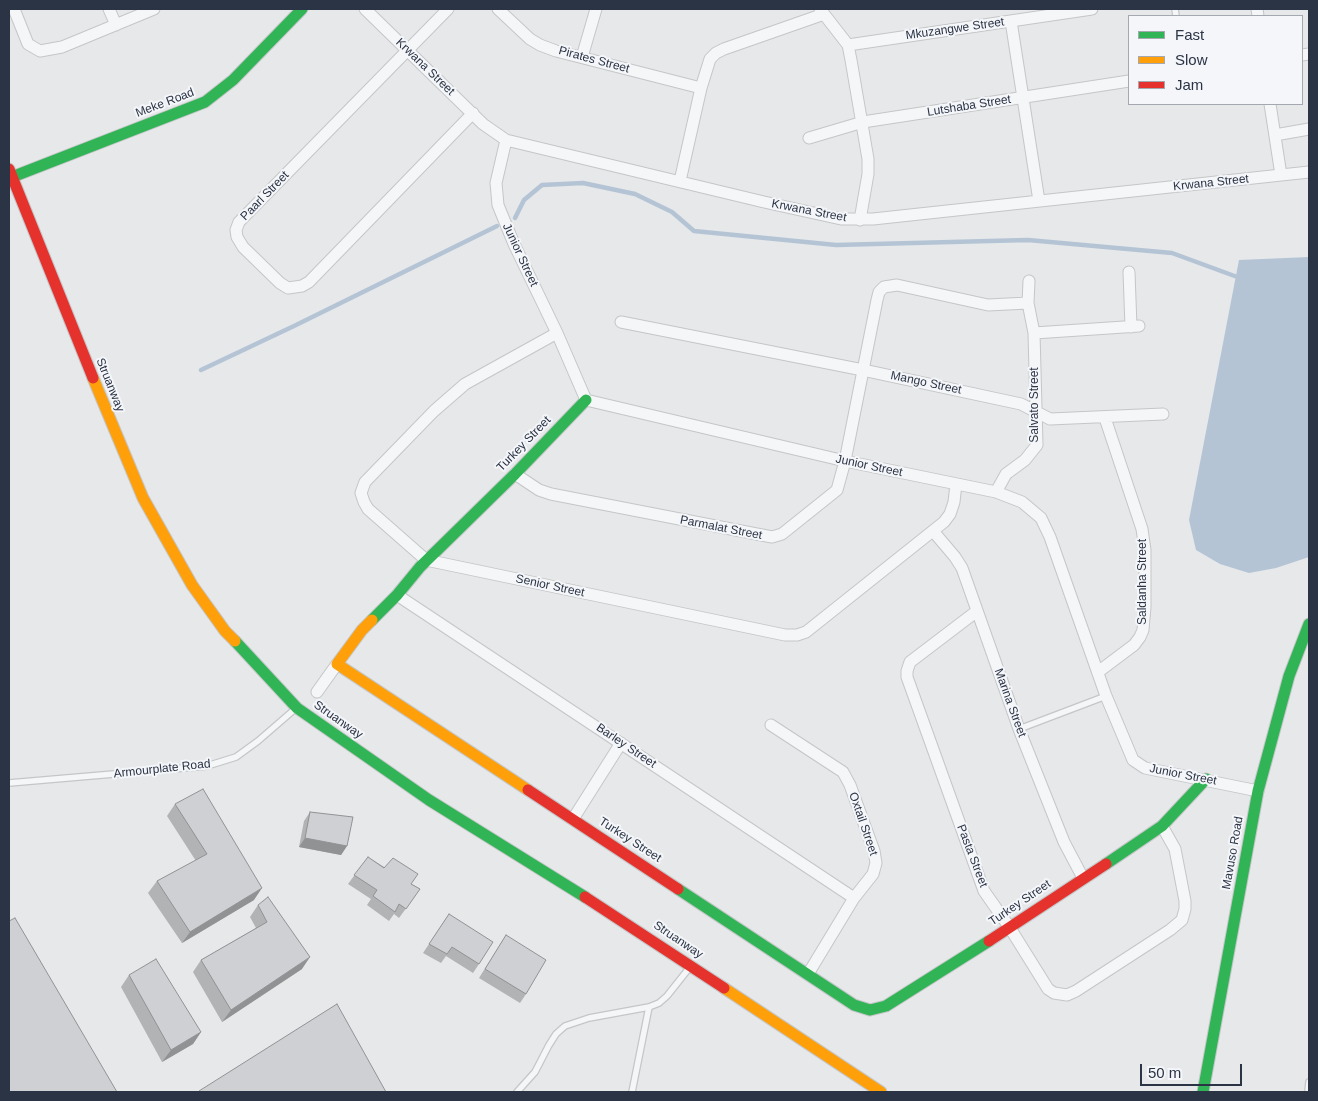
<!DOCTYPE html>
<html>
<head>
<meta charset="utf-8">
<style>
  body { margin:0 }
  #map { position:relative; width:1318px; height:1101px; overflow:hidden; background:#e6e8ea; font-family:Helvetica,sans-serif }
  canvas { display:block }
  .frame { position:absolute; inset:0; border:10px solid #2b3445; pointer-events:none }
  .legend { position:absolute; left:1128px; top:15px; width:175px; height:90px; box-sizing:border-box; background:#f4f6f9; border:1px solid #a4a8b1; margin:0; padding:6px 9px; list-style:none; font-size:15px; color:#2b3445 }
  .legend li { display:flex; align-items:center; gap:10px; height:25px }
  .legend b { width:25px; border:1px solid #a4a8b1 }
  .scale { position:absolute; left:1140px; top:1064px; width:102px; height:22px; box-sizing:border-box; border:2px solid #2b3445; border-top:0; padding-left:6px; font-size:15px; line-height:18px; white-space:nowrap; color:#2b3445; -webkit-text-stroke:4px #f4f6f9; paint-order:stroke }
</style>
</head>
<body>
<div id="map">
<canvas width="1318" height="1101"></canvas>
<div class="frame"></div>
<ul class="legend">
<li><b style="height:6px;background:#30b455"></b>Fast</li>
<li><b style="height:6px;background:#ff9f0a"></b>Slow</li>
<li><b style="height:6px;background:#e5322d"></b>Jam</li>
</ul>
<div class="scale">50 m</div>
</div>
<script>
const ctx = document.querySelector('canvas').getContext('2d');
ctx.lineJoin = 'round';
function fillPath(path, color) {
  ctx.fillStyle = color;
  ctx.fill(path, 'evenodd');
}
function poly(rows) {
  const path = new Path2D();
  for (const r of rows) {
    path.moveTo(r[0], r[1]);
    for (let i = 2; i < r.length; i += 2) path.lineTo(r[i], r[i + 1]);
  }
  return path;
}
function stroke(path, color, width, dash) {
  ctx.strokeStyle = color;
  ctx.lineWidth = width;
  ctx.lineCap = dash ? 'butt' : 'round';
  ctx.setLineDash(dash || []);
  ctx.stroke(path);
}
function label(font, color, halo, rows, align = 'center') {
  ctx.font = font + ' Helvetica,sans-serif';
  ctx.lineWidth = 4;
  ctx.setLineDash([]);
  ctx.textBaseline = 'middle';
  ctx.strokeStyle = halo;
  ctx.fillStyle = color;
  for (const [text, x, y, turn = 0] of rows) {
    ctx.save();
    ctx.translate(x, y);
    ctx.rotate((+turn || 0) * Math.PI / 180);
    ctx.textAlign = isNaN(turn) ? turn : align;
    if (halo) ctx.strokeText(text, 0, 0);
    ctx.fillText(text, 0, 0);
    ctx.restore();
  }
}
const water = poly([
  [1309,257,1309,557,1276,568,1249,573,1220,564,1196,550,1189,520,1239,260]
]);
const stream = poly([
  [515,218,524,200,542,185,583,183,635,194,672,212,694,231,836,245,1028,240,1172,253,1240,278],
  [201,370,294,326,497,226]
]);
const lane = poly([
  [1175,9,1176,16],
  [1019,729,1106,696],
  [9,783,207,766,236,757,258,741,295,709],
  [517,1092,535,1072,549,1045,556,1034,565,1026,589,1018,649,1007,659,1003,667,996,690,967],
  [632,1092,649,1007],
  [1308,1092,1309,1082]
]);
const street = poly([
  [14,9,28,44,40,51,62,47,154,9],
  [109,9,116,25],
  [365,9,483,124,506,140,764,202,841,219,873,219,1309,172],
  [448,9,239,222,236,230,237,237,243,247,280,283,288,288,302,286,309,282,473,113],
  [498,9,530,39,540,45,556,51,701,88],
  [820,9,848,45,851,60,868,159,868,174,860,220],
  [1257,9,1258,16],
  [1011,21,1039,201],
  [848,45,1092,9],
  [1302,55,1309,54],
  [582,57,596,9],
  [1270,104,1281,175],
  [1275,135,1309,129],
  [809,138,863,122,1129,81],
  [506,140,496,183,498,205,514,244,557,333,586,400,845,461,996,492,1022,502,1041,518,1050,537,1106,696,1133,760,1145,768,1258,791],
  [680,181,701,88,710,59,716,53,724,49,824,14],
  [1129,272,1131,327],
  [621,322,863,370,1021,404,1050,419,1163,414],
  [557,333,465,384,434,411,365,482,361,493,364,502,368,509,426,560,785,635,797,635,806,632,944,522,950,514,954,502,956,484],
  [1034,333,1139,326],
  [515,474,539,490,551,494,772,537,782,534,837,490,845,461,877,300,879,292,884,287,897,285,988,305,1028,303],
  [996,492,1006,474,1025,460,1037,445,1034,333,1028,303,1029,281],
  [933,531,955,557,962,568,1019,729,1064,842,1083,878],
  [397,595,854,898],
  [977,611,910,662,907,671,907,677,984,891,1010,928,1048,989,1054,993,1067,995,1076,991,1170,930,1182,920,1185,909,1185,901,1175,849,1162,826],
  [1098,672,1134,645,1140,637,1143,630,1145,607,1145,550,1142,529,1105,418],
  [317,692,337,664],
  [771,725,843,772,850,785,874,851,876,863,873,874,854,898,808,974],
  [573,819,621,743]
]);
const fast = poly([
  [12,177,205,102,233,80,302,9],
  [372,620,397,595,420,567,515,474,586,400],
  [235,641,297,708,429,800,585,897],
  [1106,864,1162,826,1206,779],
  [678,889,854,1005,870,1010,886,1006,989,941],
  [1203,1092,1258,791,1289,676,1309,624]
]);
const slow = poly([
  [93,378,143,498,192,585,225,631,235,641],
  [372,620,362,630,337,664,528,790],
  [724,988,881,1092]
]);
const jam = poly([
  [9,169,93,378],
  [528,790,678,889],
  [585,897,724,988],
  [989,941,1106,864]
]);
const wall = poly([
  [175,804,254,900,182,943,148,893,157,881,196,861,167,816],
  [310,812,347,846,341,855,299,847,304,821],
  [368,857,420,889,399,918,394,914,389,921,367,905,371,899,348,884],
  [258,905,302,969,222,1022,193,972,201,960,256,928,250,917],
  [449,914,479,964,473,973,446,956,441,963,423,953],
  [506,935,526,994,520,1003,479,978],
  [129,975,201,1032,193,1044,162,1062,121,987]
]);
const shadedWall = poly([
  [305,838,347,846,341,855,299,847],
  [262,888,254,900,182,943,190,932],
  [310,957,302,969,222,1022,231,1010],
  [201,1032,193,1044,162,1062,171,1050]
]);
const building = poly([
  [203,789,262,888,190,932,157,881,207,854,175,804,203,789],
  [310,812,353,817,347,846,305,838,310,812],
  [368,857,384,868,393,858,418,874,411,884,420,889,406,909,399,904,395,912,373,896,377,890,354,875,368,857],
  [268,897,310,957,231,1010,201,960,267,922,258,905,268,897],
  [449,914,493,942,479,964,452,947,447,954,429,944,449,914],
  [15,918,117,1092,9,1092,9,921,15,918],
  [506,935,546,960,526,994,485,969,506,935],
  [156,959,201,1032,171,1050,129,975,156,959],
  [337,1004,386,1092,200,1092,199,1091,337,1004]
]);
const streetNames = [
  ["Mkuzangwe Street",955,29,-8],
  ["Pirates Street",594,60,15],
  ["Krwana Street",425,67,44],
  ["Meke Road",165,103,-21],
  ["Lutshaba Street",969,106,-9],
  ["Krwana Street",1211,183,-6],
  ["Paarl Street",265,196,-46],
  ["Krwana Street",809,211,11],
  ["Junior Street",520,255,65],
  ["Mango Street",926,383,12],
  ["Struanway",110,385,68],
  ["Salvato Street",1035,405,-90],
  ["Turkey Street",524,444,-46],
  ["Junior Street",869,466,12],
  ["Parmalat Street",721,528,11],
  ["Saldanha Street",1143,582,-90],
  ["Senior Street",550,586,12],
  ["Marina Street",1010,703,70],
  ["Struanway",338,720,35],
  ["Barley Street",626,746,34],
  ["Armourplate Road",162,769,-6],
  ["Junior Street",1183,775,11],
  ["Oxtail Street",863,824,71],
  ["Turkey Street",630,840,33],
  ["Mavuso Road",1233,853,-80],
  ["Pasta Street",972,856,69],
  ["Turkey Street",1020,903,-34],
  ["Struanway",678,940,34]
];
fillPath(water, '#b4c4d5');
stroke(stream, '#b4c4d5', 4.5);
stroke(lane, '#c4c6c8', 8);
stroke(street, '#c4c6c8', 13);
stroke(fast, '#c4c6c8', 13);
stroke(slow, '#c4c6c8', 13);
stroke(jam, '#c4c6c8', 13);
stroke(lane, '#f5f6f7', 5.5);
stroke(street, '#f5f6f7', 11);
stroke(fast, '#30b455', 11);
stroke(slow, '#ff9f0a', 11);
stroke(jam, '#e5322d', 11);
fillPath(wall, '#b1b3b5');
fillPath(shadedWall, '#909294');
fillPath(building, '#ced0d3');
stroke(building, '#909294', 1);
label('12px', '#2b3445', '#f4f6f9', streetNames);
</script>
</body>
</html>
